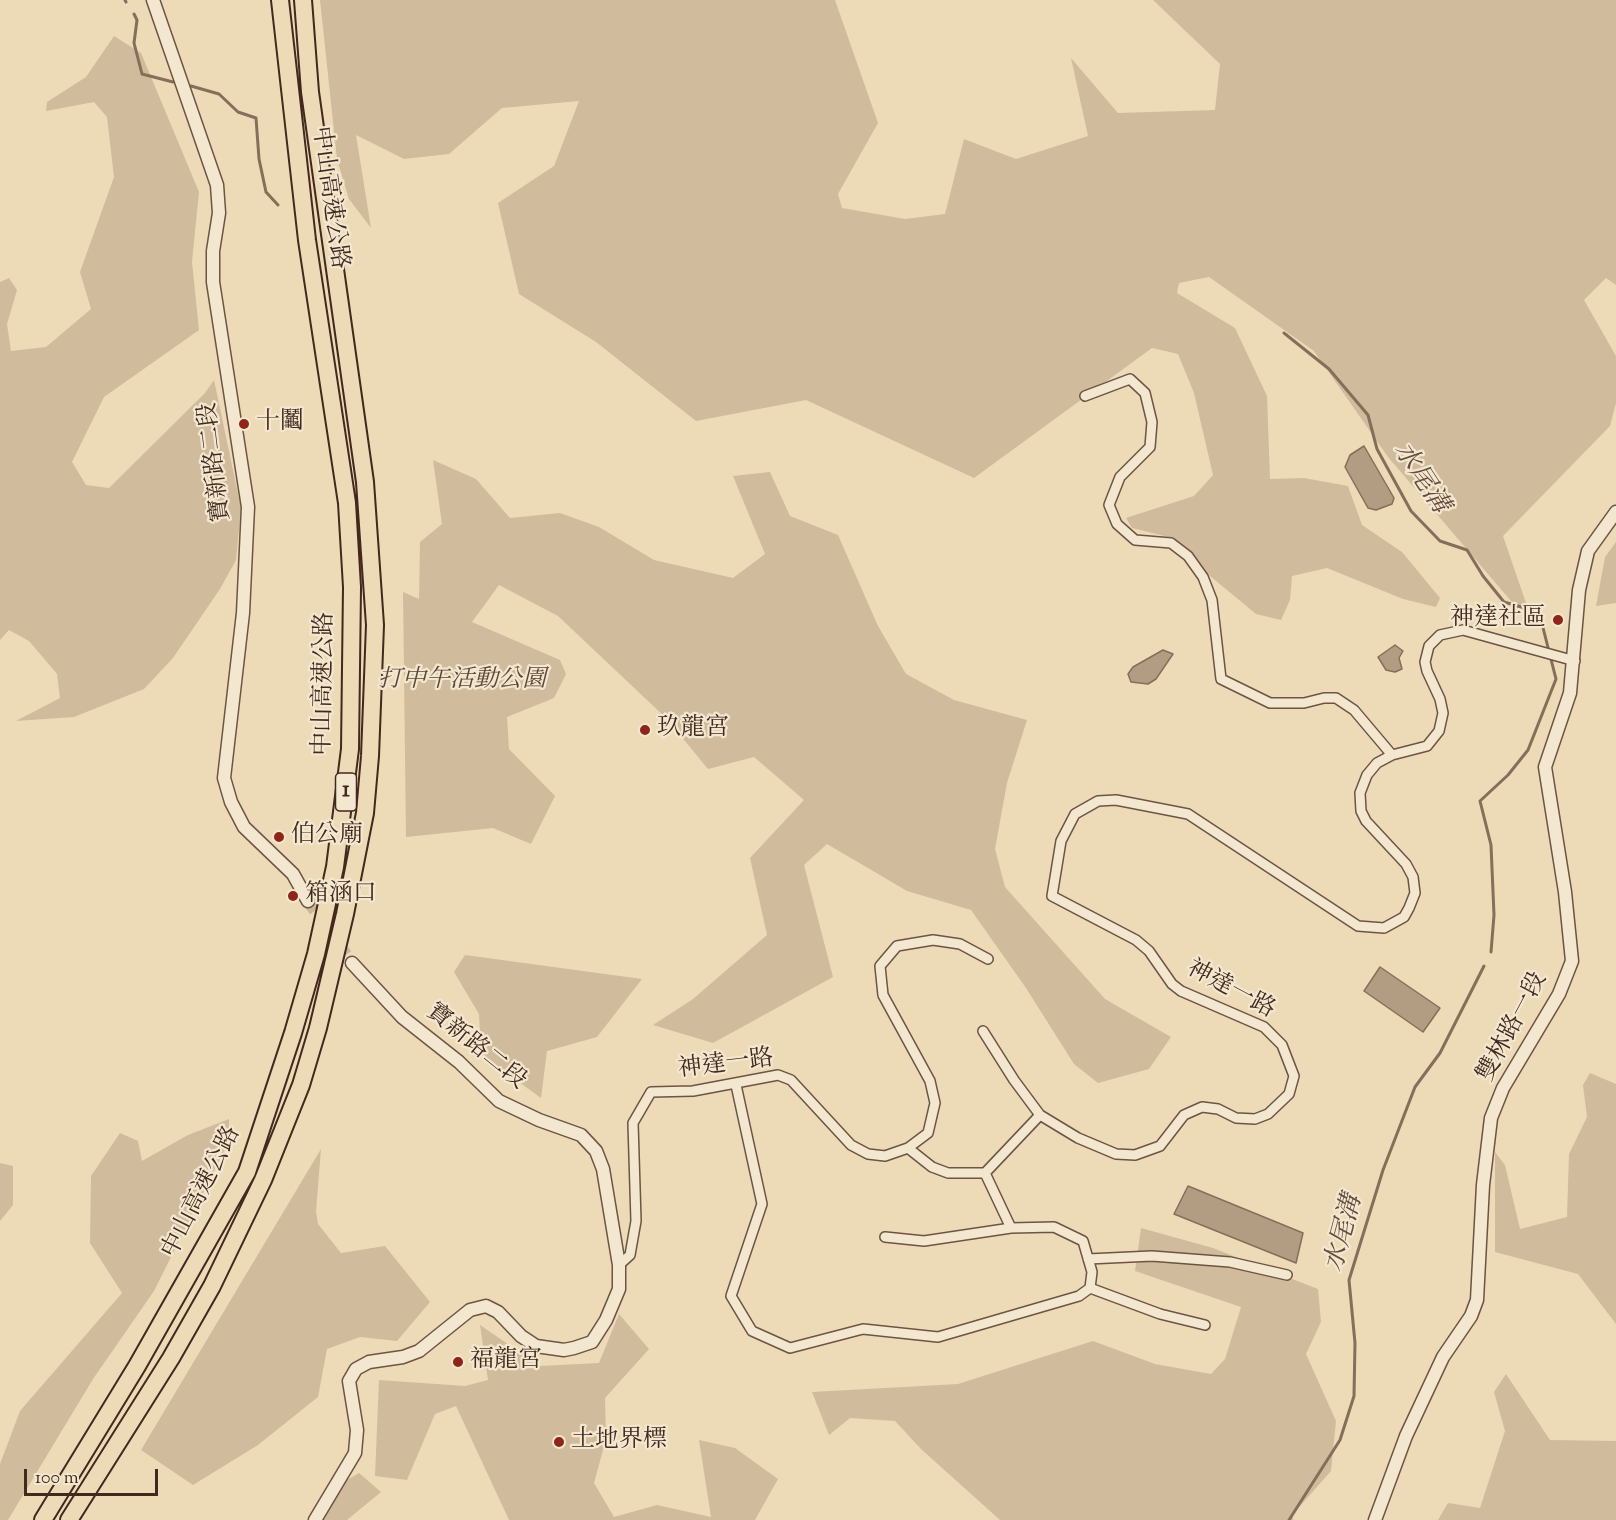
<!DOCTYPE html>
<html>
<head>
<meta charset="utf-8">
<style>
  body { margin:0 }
  #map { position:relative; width:1616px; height:1520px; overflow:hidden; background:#eddab6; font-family:"Sorts Mill Goudy",serif }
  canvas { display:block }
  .scale { position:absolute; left:24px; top:1469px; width:134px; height:27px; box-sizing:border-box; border:3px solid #42281d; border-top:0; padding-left:8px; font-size:18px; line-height:21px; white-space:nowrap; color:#42281d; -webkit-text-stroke:4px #f3e7d0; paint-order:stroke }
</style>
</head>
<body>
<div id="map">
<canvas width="1616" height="1520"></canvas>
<div class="scale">100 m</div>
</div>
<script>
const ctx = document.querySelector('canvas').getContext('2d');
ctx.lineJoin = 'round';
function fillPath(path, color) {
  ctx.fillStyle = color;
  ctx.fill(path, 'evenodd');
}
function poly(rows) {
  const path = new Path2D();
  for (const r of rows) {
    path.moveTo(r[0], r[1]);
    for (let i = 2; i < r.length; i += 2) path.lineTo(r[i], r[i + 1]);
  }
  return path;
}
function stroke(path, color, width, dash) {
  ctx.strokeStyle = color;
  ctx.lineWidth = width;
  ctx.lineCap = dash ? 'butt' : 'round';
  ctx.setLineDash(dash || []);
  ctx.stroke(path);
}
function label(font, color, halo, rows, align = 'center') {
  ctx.font = font + ' "Sorts Mill Goudy","Noto Serif TC",serif';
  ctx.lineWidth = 4.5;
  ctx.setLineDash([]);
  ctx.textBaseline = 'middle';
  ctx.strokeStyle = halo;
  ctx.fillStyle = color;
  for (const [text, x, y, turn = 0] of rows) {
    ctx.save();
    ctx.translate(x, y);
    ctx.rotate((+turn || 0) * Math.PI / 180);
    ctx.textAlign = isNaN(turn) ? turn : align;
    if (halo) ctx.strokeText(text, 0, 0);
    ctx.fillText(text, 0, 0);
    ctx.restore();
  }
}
const green = poly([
  [320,0,835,0,878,123,838,194,842,208,905,219,945,214,964,139,1016,159,1088,136,1071,58,1118,113,1215,110,1220,64,1153,0,1616,0,1616,285,1606,278,1584,300,1616,356,1616,403,1610,426,1503,536,1527,606,1517,608,1388,457,1314,351,1209,277,1179,283,1177,293,1235,328,1267,396,1270,479,1304,478,1348,486,1362,525,1402,552,1440,598,1436,607,1403,599,1327,568,1292,576,1290,600,1281,620,1256,614,1198,566,1173,538,1132,528,1126,518,1194,496,1213,475,1194,393,1178,354,1152,348,974,478,806,400,696,421,596,342,519,294,498,203,554,166,579,101,502,108,449,154,404,159,356,135,371,228,349,199,337,159],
  [114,36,141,53,199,192,192,262,199,330,104,397,72,462,86,485,109,488,205,393,214,380,241,508,236,560,220,589,173,658,144,689,74,717,16,721,60,698,57,674,29,641,9,630,0,640,0,282,9,278,17,290,7,324,11,351,46,347,91,309,80,272,114,177,107,117,94,102,46,111,47,102,86,77],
  [433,460,476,479,510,518,560,513,599,527,654,560,733,578,765,554,733,476,770,472,790,516,838,535,878,626,906,674,954,700,1027,720,1007,783,995,849,1005,887,1105,999,1171,1037,1149,1069,1098,1083,1074,1064,1026,988,971,910,907,891,827,844,804,865,833,977,713,1043,653,1025,693,999,767,935,750,858,804,800,754,757,708,769,666,718,558,616,499,585,472,622,560,660,566,674,554,698,507,717,509,749,555,796,531,844,493,828,406,837,403,592,419,599,420,542,442,524],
  [1616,542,1616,603,1596,606,1605,557],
  [465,955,642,979,597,1037,547,1051,541,1098,481,1054,479,1014,454,972],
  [1590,1073,1616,1084,1616,1324,1578,1274,1495,1252,1495,1152,1505,1165,1520,1229,1567,1217,1569,1154,1587,1117,1583,1085],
  [229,1119,229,1141,154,1291,93,1379,8,1520,0,1520,0,1464,20,1411,122,1293,90,1243,91,1176,120,1133,138,1141,142,1161,188,1135],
  [321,1149,316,1211,318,1224,341,1253,385,1246,430,1302,397,1341,360,1337,327,1349,318,1397,258,1445,193,1485,141,1450],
  [0,1163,13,1166,13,1205,0,1221],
  [1141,1228,1213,1248,1318,1289,1321,1322,1306,1354,1336,1421,1331,1471,1293,1514,1293,1520,1000,1520,921,1449,895,1421,850,1418,829,1435,812,1392,958,1384,1093,1341,1155,1364,1211,1374,1225,1359,1241,1307,1135,1271],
  [619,1314,649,1349,605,1398,606,1439,594,1483,614,1517,657,1505,711,1517,699,1440,735,1448,778,1479,755,1520,509,1520,456,1406,435,1414,407,1480,375,1476,379,1380,465,1386,488,1380,480,1325,540,1366,599,1363],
  [1506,1374,1550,1440,1616,1441,1616,1520,1438,1520,1448,1503,1480,1508,1505,1431,1494,1392],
  [359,1473,381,1492,347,1520,320,1520,347,1480]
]);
const water = poly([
  [1364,446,1394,498,1392,504,1376,510,1368,508,1345,467,1350,455,1364,446],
  [1395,645,1403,651,1399,658,1402,669,1395,672,1386,670,1378,657,1395,645],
  [1163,650,1173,654,1156,679,1148,684,1131,682,1128,674,1133,667,1163,650],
  [1380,967,1440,1008,1423,1032,1364,991,1380,967],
  [1188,1186,1303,1233,1296,1263,1174,1214,1188,1186]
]);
const stream = poly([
  [125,0,126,2],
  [134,14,137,20,134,43,142,74,173,82],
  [191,86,219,94,238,112,256,118,259,159,266,192,278,205],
  [1284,333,1329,369,1368,415,1377,449,1411,511,1440,541,1467,550,1483,576,1504,602,1539,612,1556,679,1528,750,1508,775,1480,801,1491,845,1494,915,1491,952],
  [1289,1520,1340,1440,1354,1396,1355,1343,1349,1280,1383,1170,1415,1087,1440,1053,1484,966]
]);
const tertiaryTunnel = poly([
  [308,901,352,963]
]);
const minor = poly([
  [1085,396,1130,379,1145,393,1152,422,1150,447,1120,477,1109,505,1117,524,1135,540,1171,543,1188,556,1203,577,1212,600,1221,679,1270,703,1304,703,1324,698,1336,698,1354,710,1392,755],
  [983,1031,1014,1080,1040,1115],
  [736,1085,762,1204,731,1296,752,1331,790,1348,863,1329,938,1337,1079,1296,1090,1288,1092,1272,1083,1241,1054,1227,1011,1228,985,1173],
  [908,1148,928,1133,935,1103,930,1081,883,995,880,966,897,946,933,940,960,944,988,959],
  [885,1237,924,1241,1011,1228],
  [1088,1259,1152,1256,1230,1262,1287,1275],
  [619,1265,630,1255,636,1221,633,1123,651,1092,693,1091,778,1075,791,1080,851,1145,868,1154,885,1156,908,1148,932,1167,948,1173,985,1173,1040,1115,1078,1138,1116,1154,1135,1155,1160,1146,1184,1115,1202,1107,1218,1109,1236,1118,1255,1119,1268,1114,1289,1094,1294,1076,1282,1045,1264,1027,1181,991,1172,984,1149,951,1136,940,1052,896,1061,841,1075,814,1098,801,1116,800,1188,814,1358,926,1384,928,1404,917,1409,908,1415,893,1413,877,1406,864,1366,821,1361,811,1360,793,1367,775,1377,763,1392,755,1427,746,1439,731,1443,713,1440,699,1427,671,1425,662,1429,646,1440,635,1463,630,1575,661],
  [1090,1288,1160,1314,1205,1325]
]);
const tertiary = poly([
  [153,0,217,185,219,213,213,251,213,282,248,507,243,613,224,778,231,802,244,827,293,874,308,901],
  [315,1520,355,1453,357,1430,349,1381,356,1369,369,1362,403,1357,419,1351,470,1310,486,1306,498,1312,521,1336,536,1346,564,1350,574,1348,592,1342,606,1320,619,1289,619,1265,603,1169,596,1151,581,1135,539,1120,499,1101,459,1062,402,1017,352,963],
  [1375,1520,1406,1436,1443,1357,1471,1316,1477,1300,1483,1185,1491,1118,1503,1088,1559,994,1572,961,1565,892,1545,767,1570,693,1579,590,1588,551,1616,512]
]);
const motorway = poly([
  [43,1520,137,1366,247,1172,293,1033,316,954,335,867,350,749,352,587,347,503,307,240,280,0],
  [69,1520,171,1358,212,1286,263,1180,301,1085,318,1028,345,914,365,813,370,756,375,625,365,482,310,92,303,0]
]);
const markers = [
  [244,424,6,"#8f2418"],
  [1558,620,6,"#8f2418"],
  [645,730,6,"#8f2418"],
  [279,837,6,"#8f2418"],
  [293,896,6,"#8f2418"],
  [458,1362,6,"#8f2418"],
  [559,1442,6,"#8f2418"]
];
const shields = [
  [346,792,21]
];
const shieldNames = [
  ["1",346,792]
];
const streetNames = [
  ["中山高速公路",328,198,82],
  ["寶新路二段",217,462,-97],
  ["中山高速公路",326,684,-89],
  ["神達一路",1230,991,28],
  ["雙林路一段",1514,1028,-62],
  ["寶新路二段",475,1048,39],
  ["神達一路",726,1066,-7],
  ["中山高速公路",203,1193,-63]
];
const poiNames = [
  ["十鬮",256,424],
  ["神達社區",1546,620,"right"],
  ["玖龍宮",657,730],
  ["伯公廟",291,837],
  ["箱涵口",305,896],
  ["福龍宮",470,1362],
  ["土地界標",571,1442]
];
const parkNames = [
  ["打中午活動公園",462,682]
];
const waterNames = [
  ["水尾溝",1419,479,57],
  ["水尾溝",1346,1234,-75]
];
fillPath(green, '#d0bc9c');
fillPath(water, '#b39d82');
stroke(water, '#866e5a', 1.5);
stroke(stream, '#866e5a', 3);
stroke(tertiaryTunnel, '#cbb697', 12, [12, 6]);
stroke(minor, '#6d5443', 12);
stroke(tertiary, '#6d5443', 15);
stroke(motorway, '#42281d', 20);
stroke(minor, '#f3e7d0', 9);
stroke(tertiary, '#f3e7d0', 12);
stroke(motorway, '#eddab6', 16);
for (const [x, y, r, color] of markers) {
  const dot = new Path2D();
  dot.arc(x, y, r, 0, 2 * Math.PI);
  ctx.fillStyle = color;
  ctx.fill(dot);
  stroke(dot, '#f3e7d0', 2);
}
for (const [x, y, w] of shields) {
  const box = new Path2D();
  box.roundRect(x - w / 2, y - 19, w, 38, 4.5);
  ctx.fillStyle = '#f3e7d0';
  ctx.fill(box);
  stroke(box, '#42281d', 1.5);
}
label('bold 22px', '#42281d', null, shieldNames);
label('24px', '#42281d', '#f3e7d0', streetNames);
label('24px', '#42281d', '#f3e7d0', poiNames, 'left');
label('italic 24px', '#5e4636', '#f3e7d0', parkNames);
label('italic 26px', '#644b3b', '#f3e7d0', waterNames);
</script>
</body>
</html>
